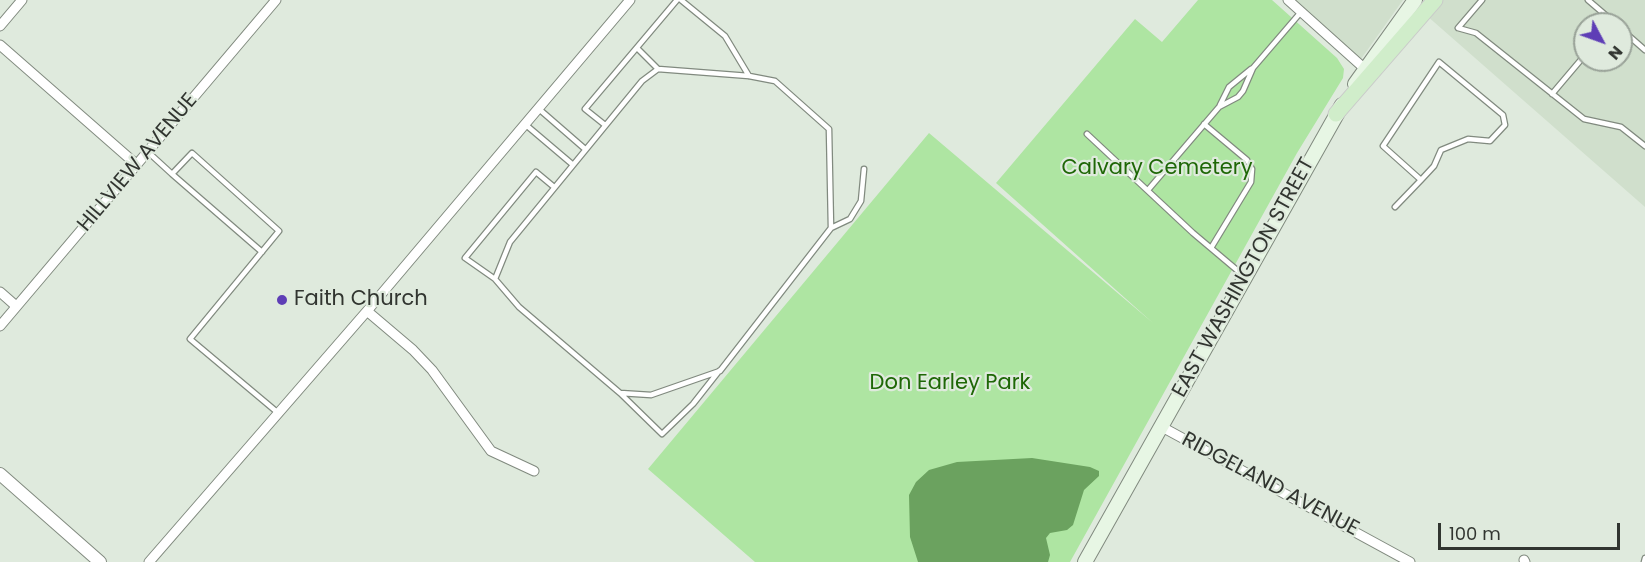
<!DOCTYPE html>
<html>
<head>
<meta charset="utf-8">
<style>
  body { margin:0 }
  #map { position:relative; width:1645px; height:562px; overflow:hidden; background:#dfeadd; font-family:Poppins,sans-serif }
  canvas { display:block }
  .north { position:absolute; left:1573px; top:12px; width:60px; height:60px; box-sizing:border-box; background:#dfeadd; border:2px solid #99a298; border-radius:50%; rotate:131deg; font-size:16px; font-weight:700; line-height:24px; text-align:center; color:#313530 }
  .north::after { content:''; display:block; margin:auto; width:21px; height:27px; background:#5e3eb6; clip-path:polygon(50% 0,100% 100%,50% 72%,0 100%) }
  .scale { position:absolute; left:1438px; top:523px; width:182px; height:27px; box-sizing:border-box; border:3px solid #313530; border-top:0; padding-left:8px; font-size:18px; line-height:21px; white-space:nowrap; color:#313530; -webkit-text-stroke:4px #dfeadd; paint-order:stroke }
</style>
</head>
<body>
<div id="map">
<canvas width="1645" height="562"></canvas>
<div class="north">N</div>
<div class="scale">100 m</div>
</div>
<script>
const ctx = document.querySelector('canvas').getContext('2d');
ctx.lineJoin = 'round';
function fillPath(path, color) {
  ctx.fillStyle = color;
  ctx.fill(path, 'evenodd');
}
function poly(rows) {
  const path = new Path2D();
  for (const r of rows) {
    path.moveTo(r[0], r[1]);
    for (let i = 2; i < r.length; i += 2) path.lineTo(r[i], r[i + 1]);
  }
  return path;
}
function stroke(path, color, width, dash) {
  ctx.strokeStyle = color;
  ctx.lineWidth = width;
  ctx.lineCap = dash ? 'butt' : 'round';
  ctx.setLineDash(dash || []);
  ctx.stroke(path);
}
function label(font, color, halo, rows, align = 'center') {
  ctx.font = font + ' Poppins,sans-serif';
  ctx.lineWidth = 4.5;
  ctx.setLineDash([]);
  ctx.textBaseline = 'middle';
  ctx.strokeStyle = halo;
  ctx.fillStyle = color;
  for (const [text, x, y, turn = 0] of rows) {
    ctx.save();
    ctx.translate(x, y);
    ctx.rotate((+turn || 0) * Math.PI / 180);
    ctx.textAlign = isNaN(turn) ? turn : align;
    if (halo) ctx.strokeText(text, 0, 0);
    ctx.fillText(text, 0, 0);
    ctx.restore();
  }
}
const built = poly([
  [1295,0,1403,0,1361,59],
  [1438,0,1645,0,1645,207,1426,15],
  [1585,24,1621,24,1621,60,1585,60]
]);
const green = poly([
  [1198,0,1272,0,1337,58,1344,69,1343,78,1297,153,1070,562,755,562,648,469,929,133,1153,323,996,183,1135,19,1162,42]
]);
const water = poly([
  [1032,458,1090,467,1099,471,1099,476,1084,490,1073,525,1067,530,1050,533,1046,538,1050,555,1048,562,918,562,910,537,909,495,916,482,929,470,957,462]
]);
const service = poly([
  [681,0,725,36,749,76],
  [1482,0,1458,28,1476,33,1584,119,1621,127,1645,146],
  [1588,0,1616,24],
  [1621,29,1645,50],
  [637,48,658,69],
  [658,69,749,76,775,81,829,129,831,228,720,371,651,395,620,393,519,307,495,279,510,242,642,81,658,69],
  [1552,94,1585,55],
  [1220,105,1229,87,1251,69],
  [539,109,585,149],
  [1204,124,1247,160,1252,169,1251,182,1211,248],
  [526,125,572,164],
  [605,125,585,109,677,0],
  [1087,134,1193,233,1244,276],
  [148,152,172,174,192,153,279,231,190,339,277,412],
  [172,174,262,252],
  [1148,190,1219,107,1238,97,1243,91,1253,68,1301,12],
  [1395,207,1421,180,1434,166,1441,150,1468,139,1490,141,1505,125,1503,115,1439,62,1383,146,1421,180],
  [831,228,850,219,861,201,864,169],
  [495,279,465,258,536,172,554,187],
  [620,393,662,434,693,404,719,371],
  [1644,562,1645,558]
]);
const minor = poly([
  [1288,0,1365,69],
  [0,26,22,0],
  [0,45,137,165],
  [0,292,16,306],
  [367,311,413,350,432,370,491,451,534,471],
  [0,326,276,0],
  [1162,427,1410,562],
  [1524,560,1525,562],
  [149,562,367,311,630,0]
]);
const tertiary = poly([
  [0,474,100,562]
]);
const secondary = poly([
  [1355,84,1415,0],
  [1085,562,1342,105]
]);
const primary = poly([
  [1336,114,1435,0]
]);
const markers = [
  [282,300,6,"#5e3eb6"]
];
const streetNames = [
  ["HILLVIEW AVENUE",138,163,-50],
  ["EAST WASHINGTON STREET",1244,278,-61],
  ["RIDGELAND AVENUE",1270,485,28]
];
const parkNames = [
  ["Calvary Cemetery",1157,169],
  ["Don Earley Park",950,384]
];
const poiNames = [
  ["Faith Church",294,300]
];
fillPath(built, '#d0dfcc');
fillPath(green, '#aee5a2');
fillPath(water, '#6ba25f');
stroke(service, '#818a7f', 7);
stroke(minor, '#818a7f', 11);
stroke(tertiary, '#818a7f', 14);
stroke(secondary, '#818a7f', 16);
stroke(primary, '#c9cac9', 17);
stroke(service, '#fff', 4.5);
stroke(minor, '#fff', 9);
stroke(tertiary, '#fff', 12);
stroke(secondary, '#e7f6e4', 14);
stroke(primary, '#d0edca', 15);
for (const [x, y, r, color] of markers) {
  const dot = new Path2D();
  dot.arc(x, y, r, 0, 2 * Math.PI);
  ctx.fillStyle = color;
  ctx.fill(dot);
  stroke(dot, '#dfeadd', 2);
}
label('21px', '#313530', '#dfeadd', streetNames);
label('21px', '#1e6706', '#dfeadd', parkNames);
label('21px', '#313530', '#dfeadd', poiNames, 'left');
</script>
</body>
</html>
